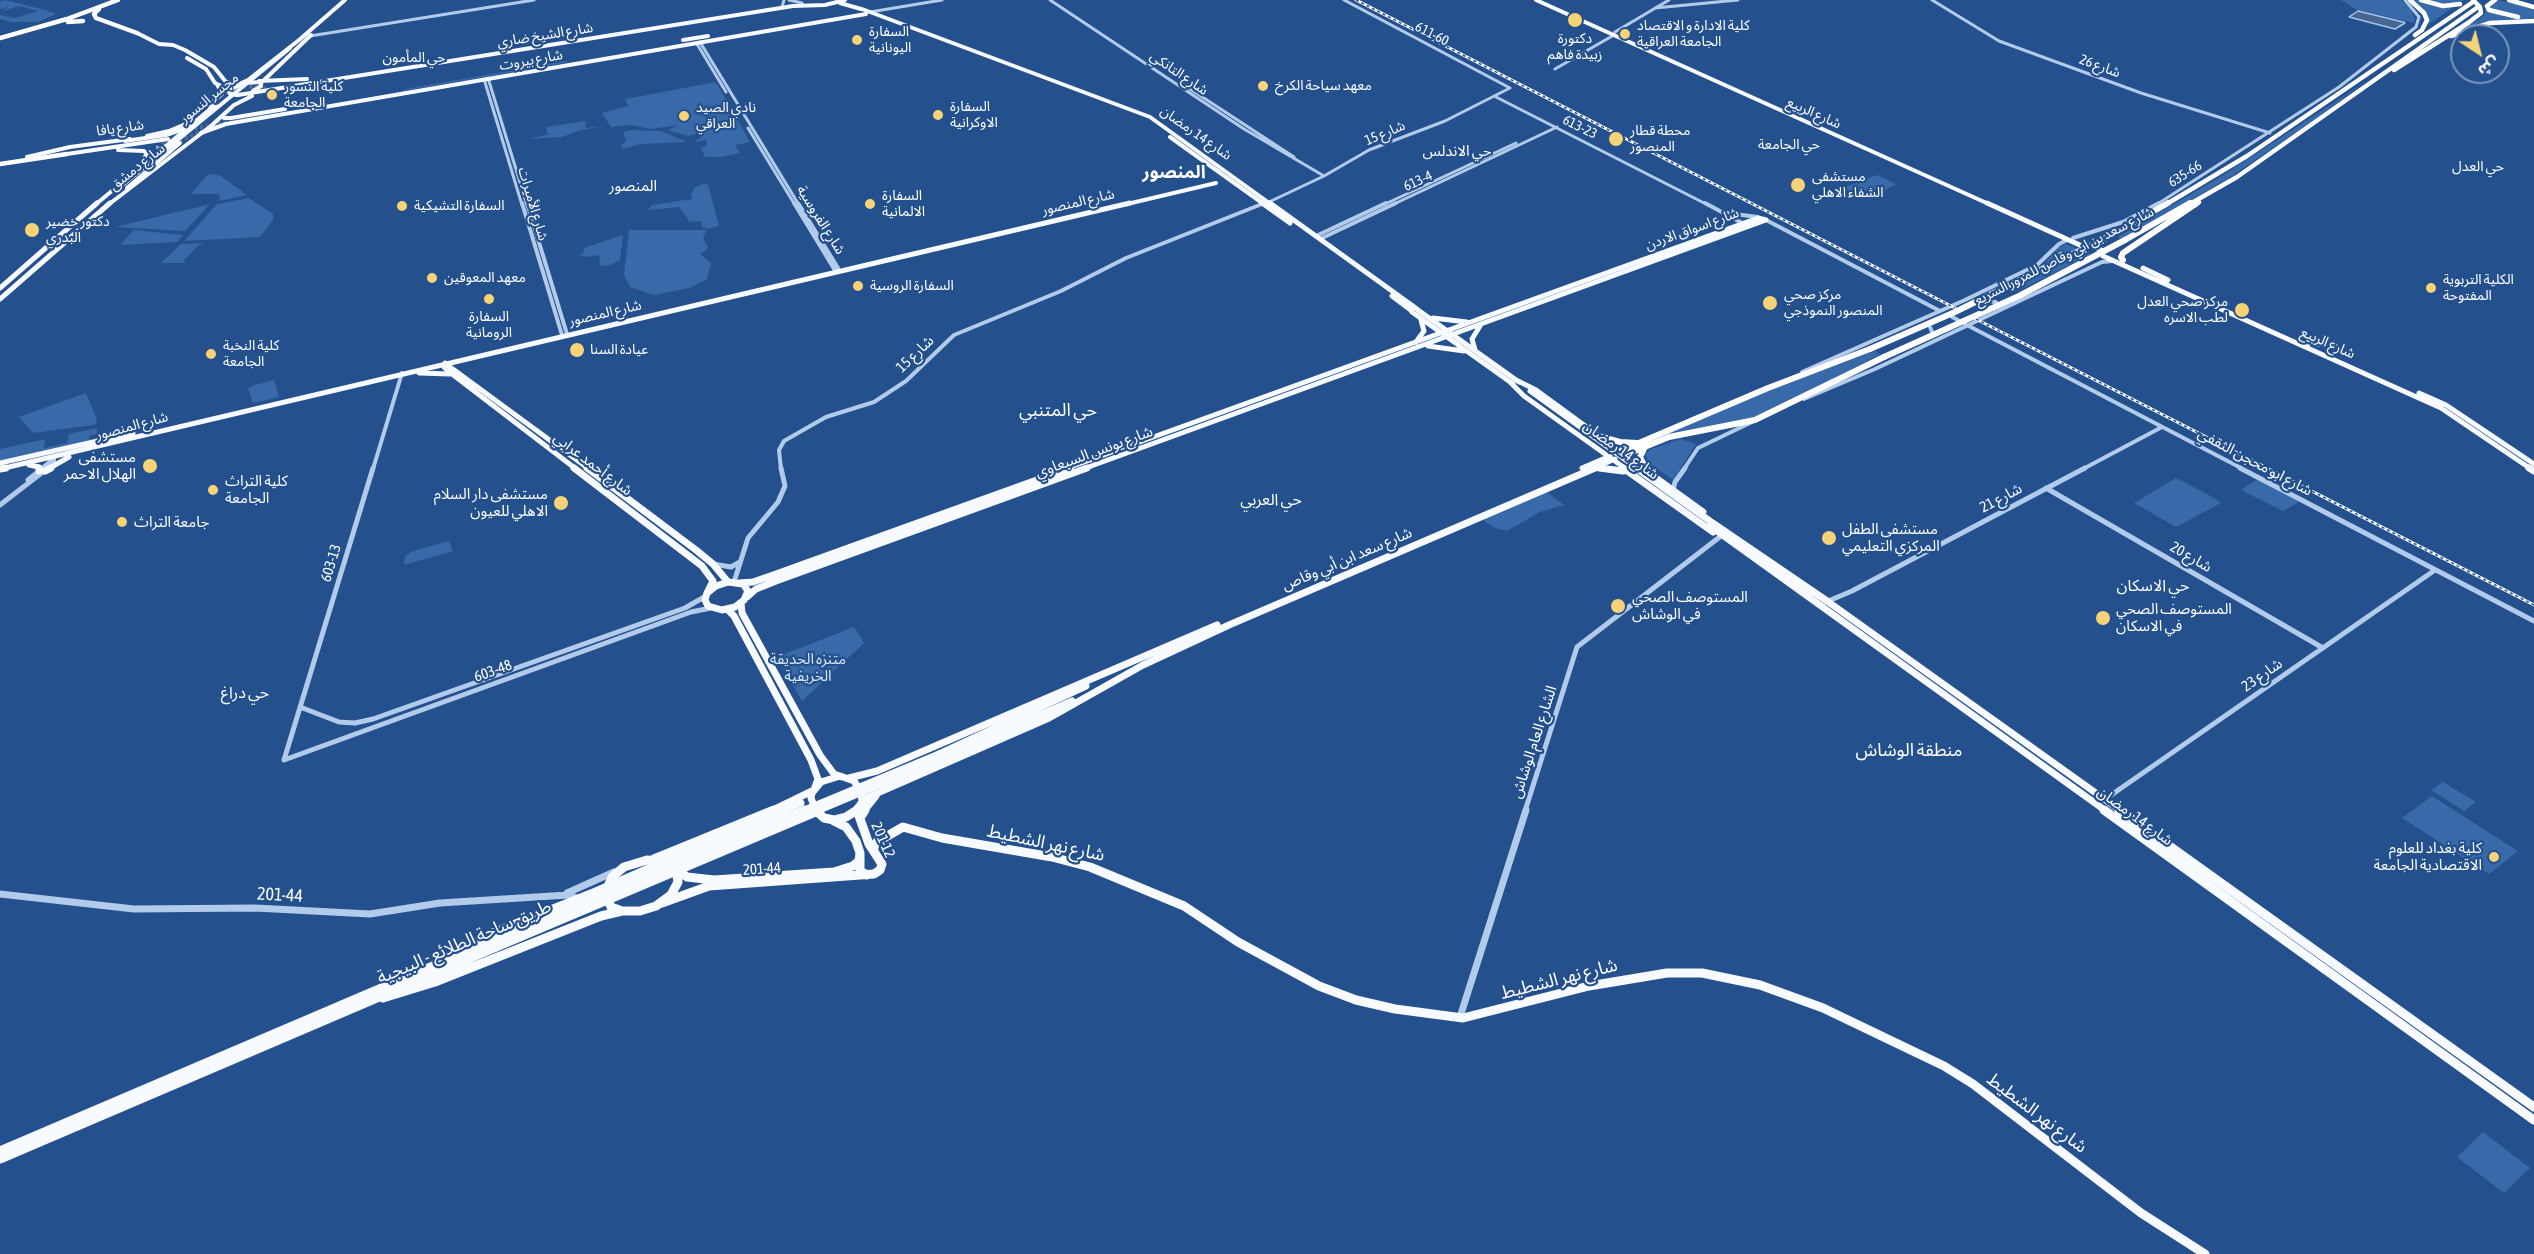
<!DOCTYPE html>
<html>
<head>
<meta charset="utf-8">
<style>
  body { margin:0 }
  #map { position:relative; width:2534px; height:1254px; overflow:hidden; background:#24508d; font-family:"Asap Condensed","Noto Sans Arabic",sans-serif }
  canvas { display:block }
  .north { position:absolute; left:2450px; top:24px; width:60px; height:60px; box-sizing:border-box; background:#24508d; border:2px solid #7c96bb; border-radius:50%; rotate:145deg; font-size:16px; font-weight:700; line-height:24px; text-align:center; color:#fff }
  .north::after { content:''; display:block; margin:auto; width:21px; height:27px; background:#f6d376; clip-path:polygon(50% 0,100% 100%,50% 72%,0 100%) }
</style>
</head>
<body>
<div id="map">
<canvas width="2534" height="1254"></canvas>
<div class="north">ش</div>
</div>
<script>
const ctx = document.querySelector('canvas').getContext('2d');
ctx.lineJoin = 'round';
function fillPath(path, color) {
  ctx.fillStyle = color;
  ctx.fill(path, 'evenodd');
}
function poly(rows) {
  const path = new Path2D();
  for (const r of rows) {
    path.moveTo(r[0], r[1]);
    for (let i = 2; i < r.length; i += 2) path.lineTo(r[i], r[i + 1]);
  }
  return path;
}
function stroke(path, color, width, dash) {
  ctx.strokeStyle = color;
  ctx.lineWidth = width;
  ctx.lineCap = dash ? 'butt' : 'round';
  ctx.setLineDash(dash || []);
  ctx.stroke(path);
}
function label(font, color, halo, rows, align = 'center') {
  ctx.font = font + ' "Asap Condensed","Noto Sans Arabic",sans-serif';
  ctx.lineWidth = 4.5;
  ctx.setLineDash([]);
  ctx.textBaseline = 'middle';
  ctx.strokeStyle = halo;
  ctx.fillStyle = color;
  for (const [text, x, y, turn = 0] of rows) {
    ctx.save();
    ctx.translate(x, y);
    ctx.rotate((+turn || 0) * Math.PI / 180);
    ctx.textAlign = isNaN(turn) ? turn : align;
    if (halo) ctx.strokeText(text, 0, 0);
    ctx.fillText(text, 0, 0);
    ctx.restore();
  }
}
const green = poly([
  [5,0,45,10,56,14,38,22,11,22,0,19,0,15,15,18,38,11,19,6,0,12,9,7,0,9,0,2],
  [2341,0,2401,0,2409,6,2415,19,2414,23,2357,10],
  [2412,0,2463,0,2428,25,2428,21],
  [2497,0,2534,7,2534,18,2525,18,2534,19,2506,20,2450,34,2480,19,2485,14,2485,9,2505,15,2489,7],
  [565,61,569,62,397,92,411,88],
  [2371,78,2301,129,2229,178,2123,239,2117,237,2222,176],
  [716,82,750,142,735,145,740,153,721,157,705,157,701,148,706,146,707,142,705,140,697,142,695,140,701,138,697,134,688,136,668,130,679,125,651,129,630,125,611,127,602,113,628,106,625,99],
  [585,121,586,128,605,126,581,130,562,137,529,139,549,134,547,133,547,127],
  [632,130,661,131,687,142,641,144,623,149,621,145,626,141,623,132],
  [212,174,221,176,247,195,220,201,219,194,191,194,207,175],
  [1877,175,1896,184,1869,200,1843,188],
  [704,184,708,184,719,226,708,229,702,227,701,221,688,222,689,220,679,207,648,210,652,205,692,199,691,194,695,187],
  [249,198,273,214,273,220,260,237,184,241,217,204],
  [209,205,185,231,115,227,202,206],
  [134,230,183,235,177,242,120,245],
  [629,230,707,230,703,238,708,248,700,254,711,263,707,279,689,288,654,295,630,287,624,275],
  [623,235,620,260,610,265,600,266,599,255,587,257,579,255,584,252,584,248],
  [204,243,199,245,183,261,186,261,184,263,161,263,181,244],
  [2065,244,2091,254,2018,291,1987,292,2044,264,2058,248],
  [1875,351,1881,354,1764,414,1739,423,1662,436,1774,388],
  [274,380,279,397,253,403,248,389,254,385],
  [86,393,96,417,97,423,94,425,33,433,19,417],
  [97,428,97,434,89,436,89,439,92,440,0,461,0,449,45,439,44,448,67,443,69,434],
  [1681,439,1696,444,1673,480,1649,463,1645,454,1651,449],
  [2176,478,2209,495,2221,503,2176,527,2134,503],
  [2257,479,2299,502,2283,511,2241,490],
  [1547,492,1564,505,1540,512,1507,531,1495,528,1484,521,1485,519],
  [449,541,453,551,404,565,405,556,413,551],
  [854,627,864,643,802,701,777,657],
  [2443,782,2476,802,2464,811,2431,790],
  [2432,796,2518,851,2489,874,2402,818],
  [2483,1132,2530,1168,2504,1193,2457,1157]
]);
const water = poly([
  [2358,11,2403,22,2405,23,2395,29,2349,17,2358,11]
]);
const majorTunnel = poly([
  [231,86,256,87],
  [251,91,266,88],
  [188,130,264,114],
  [161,144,181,140,207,129]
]);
const minorFar3 = poly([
  [789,0,802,3],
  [1050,0,1244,129,1324,176],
  [1932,0,1999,41,2141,93,2270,133],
  [782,7,784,0],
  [1655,8,1738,0],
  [870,12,942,0],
  [1615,32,1669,0],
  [310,36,534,0],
  [700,42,799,205],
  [697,44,726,92],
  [1555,69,1614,35],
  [488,78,527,205],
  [484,79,522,205],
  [1184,85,1294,157],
  [1494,96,1708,205],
  [748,128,795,205],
  [1269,202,1324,176,1369,150,1445,121,1510,88,1344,0],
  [1383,205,1516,143],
  [1392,205,1557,127],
  [2156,205,2339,87,2416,27,2419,17,2405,0]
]);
const minorFar2 = poly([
  [522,203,562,335],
  [527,203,567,334],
  [794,203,836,272],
  [798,203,838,268,836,272],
  [1705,203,1744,224],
  [1726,213,1758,217],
  [1766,220,1940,311],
  [1316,236,1386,203],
  [2073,238,2123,222,2159,203],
  [1320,239,1396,203],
  [1986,301,1996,302],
  [1952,317,1958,320],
  [1965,324,2243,469],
  [1930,327,1932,332],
  [1802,372,1965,300,2037,265,2059,244,2067,240],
  [1804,399,1875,369,2102,262,2113,261],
  [41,469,54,458],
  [47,469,54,462,54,458],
  [373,469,402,373],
  [781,469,779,450,784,441,826,417,874,402,906,381,954,335,1061,291,1126,258,1262,204],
  [1684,469,1698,448,1752,422],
  [2083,469,2162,427]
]);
const minorFar1 = poly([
  [2240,468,2534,621],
  [28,480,43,468],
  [2046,488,2323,648],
  [1673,490,1675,482,1685,468],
  [0,505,48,468],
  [713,564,731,567,738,563],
  [734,582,748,538,778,502,785,486,781,468],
  [1826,602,1852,591,2085,468],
  [300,707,339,722,355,723,373,719,685,608,706,596],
  [284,760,691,612,711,608],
  [284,760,373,468],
  [2104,800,2435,570],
  [1525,811,1577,647,1721,536]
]);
const minor = poly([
  [567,893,614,872],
  [0,894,134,909,255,908,370,914,440,903,568,895,580,899],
  [1460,1017,1526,810]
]);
const majorFar3 = poly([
  [1536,0,1991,205],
  [840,3,861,9],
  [862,9,1150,117,1272,205],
  [137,33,159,44,173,45,185,50,214,67,226,82,237,83],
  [683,40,708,36],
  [187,58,206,69,215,83,227,89,230,94,237,95],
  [259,81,307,79],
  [261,83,311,35],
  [237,85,248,80,299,40,345,0],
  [228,91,243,83,261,82,261,86,253,91],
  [238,95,793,6,825,5,845,0],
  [208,106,222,94,217,84],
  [223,115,224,118,231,118,285,109],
  [201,133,226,124,866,14],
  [147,136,169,131,188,123],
  [1170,137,1265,205],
  [118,150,144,151,147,154,142,161],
  [67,154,168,139],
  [27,157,70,147,130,139],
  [95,205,215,105],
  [108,205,211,126,234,105,252,96],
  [1123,205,1216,183]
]);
const majorFar2 = poly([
  [1262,203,1290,223],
  [1270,203,1417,309],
  [1987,203,2082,246],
  [2095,247,2101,250],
  [2103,256,2441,408,2531,469],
  [2143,268,2168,280],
  [0,288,97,203],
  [1392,296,1412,311],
  [0,299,110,203],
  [1418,310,1519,382],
  [1412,312,1513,384],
  [1433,318,1467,322],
  [1416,342,1424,331,1421,320],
  [2307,343,2335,345],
  [1428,346,1464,351],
  [1475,350,1472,339,1480,326],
  [445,363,444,367,452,374,576,469],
  [446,364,589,469],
  [419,373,450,374],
  [1516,380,1536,390,1644,469],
  [1510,382,1524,396,1626,469],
  [2419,393,2446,405,2534,464],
  [0,463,133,433],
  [29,465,39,467,39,469],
  [1582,468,1610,456],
  [1599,468,1607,469],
  [0,469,1130,203],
  [48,469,69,457],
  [1065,469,1758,218,1766,220,1083,469],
  [1592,469,1615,459]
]);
const majorFar1 = poly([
  [39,468,39,471],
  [574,468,702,566,713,581,707,593],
  [587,468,696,550,713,564,728,582],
  [1599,468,1623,471],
  [1623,468,1713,532],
  [1642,468,1703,512],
  [2529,468,2534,471],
  [0,469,6,468],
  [45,471,51,468],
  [1714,524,1827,601,2121,811],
  [1710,526,2106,811],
  [728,582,743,584,748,591,744,600,735,607,722,610,708,606,705,600,707,593,716,586,728,582],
  [739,583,753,582,776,574,1070,468],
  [747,597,756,589,776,581,1087,468],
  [741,603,742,613,820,755,834,774,842,777],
  [727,609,734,616,811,760,818,779,815,787],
  [939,754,1086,686],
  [943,758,1072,701],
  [849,778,877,771,1217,625],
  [771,811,814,790],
  [782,811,801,803],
  [816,811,811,798,812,793,821,782,840,776,854,781,861,792,862,802,855,811],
  [860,811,862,802,866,798,1049,718,1143,665,1229,625,1595,468],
  [864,811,876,796]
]);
const major = poly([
  [815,810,824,818,834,820,846,817,857,810],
  [2104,810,2534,1120],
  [2119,810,2534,1107],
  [778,813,785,810],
  [862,815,865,810],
  [834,821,846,827,856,841,860,853,860,871,867,875],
  [875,853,873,849,877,842,903,827,942,838,1052,857,1090,867,1184,906,1238,942,1319,986,1356,1000,1395,1009,1463,1018,1589,986,1667,973,1702,973,1760,985,1823,1008,1944,1066,1973,1084,2141,1213,2205,1254],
  [654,859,774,810],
  [647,860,667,862,676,870,678,882,671,895,656,906,640,911,622,911,611,907,605,893,612,877,624,867,647,860],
  [677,870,687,877,714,880,834,872,853,866,859,861,860,853],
  [662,903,709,886,874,874,880,870,882,864,869,844,859,816,860,810],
  [458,952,493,933],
  [383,998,435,982,601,916,622,911],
  [0,1151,494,940],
  [0,1159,496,947]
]);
const highwayFar2 = poly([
  [2410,0,2424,13,2427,20,2422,30,2415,35],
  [2421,0,2443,6,2460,4],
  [2495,0,2487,6,2489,10,2518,17],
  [2509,0,2534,7],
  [99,9,94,14,96,18,137,33],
  [68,22,83,21],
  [2451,36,2490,23,2534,21],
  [0,38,67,19,118,0],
  [2394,70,2468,23],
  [0,164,67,154],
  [2165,205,2247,156,2473,2],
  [2188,205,2237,177,2478,7],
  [2195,205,2199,202]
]);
const highwayFar1 = poly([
  [2112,235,2168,203],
  [2125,240,2190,203],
  [2123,260,2121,257,2123,253,2197,203],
  [1598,436,1620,442,1637,443],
  [1645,447,1640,457,1646,469],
  [1620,451,1768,388,1870,349],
  [1625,455,1669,437,1755,420,1884,357]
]);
const highway = poly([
  [1646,468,1648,472]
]);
const rail = poly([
  [1356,0,1955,308],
  [1976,319,2534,605]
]);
const majorBridgeFar3 = poly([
  [125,141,166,135,190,127],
  [119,188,290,48],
  [127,188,180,143]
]);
const majorBridgeFar2 = poly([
  [1530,391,1638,469]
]);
const majorBridgeFar1 = poly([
  [1636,468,1714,524],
  [802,811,939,754],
  [817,811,943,758]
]);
const majorBridge = poly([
  [493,933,596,892,778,813],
  [494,940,805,810],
  [496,947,820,810]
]);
const highwayBridgeFar1 = poly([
  [2468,23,2481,13,2480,7,2473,0]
]);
const highwayBridge = poly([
  [1870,349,1955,312,2112,235],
  [1884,357,2019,296,2125,240]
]);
const markers = [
  [1575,20,8,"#f6d376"],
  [1625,34,6,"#f6d376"],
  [857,40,6,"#f6d376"],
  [1263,86,6,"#f6d376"],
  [272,95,6,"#f6d376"],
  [938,115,6,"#f6d376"],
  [684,116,6,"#f6d376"],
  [1616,139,8,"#f6d376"],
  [1798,185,8,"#f6d376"],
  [870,204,6,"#f6d376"],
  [402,206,6,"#f6d376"],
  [32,230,8,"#f6d376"],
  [432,278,6,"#f6d376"],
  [858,286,6,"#f6d376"],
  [2431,288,6,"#f6d376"],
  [489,299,6,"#f6d376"],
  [1770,303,8,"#f6d376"],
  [2242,310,8,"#f6d376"],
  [577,350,8,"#f6d376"],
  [211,354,6,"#f6d376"],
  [150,466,8,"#f6d376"],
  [213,490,6,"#f6d376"],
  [561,503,8,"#f6d376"],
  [122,522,6,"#f6d376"],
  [1829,538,8,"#f6d376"],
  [1618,606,8,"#f6d376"],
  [2103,618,8,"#f6d376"],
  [2494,857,6,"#f6d376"]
];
const farPoinames = [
  ["كلية الادارة و الاقتصاد",1637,26],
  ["الجامعة العراقية",1637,42],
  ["السفارة",869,32],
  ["اليونانية",869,48],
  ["دكتورة",1575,39,"center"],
  ["زبيدة فاهم",1575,55,"center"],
  ["معهد سياحة الكرخ",1275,86],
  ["كلية النسور",284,87],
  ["الجامعة",284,103],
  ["السفارة",950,107],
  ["الاوكرانية",950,123],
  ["نادي الصيد",696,108],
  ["العراقي",696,124],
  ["محطة قطار",1630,131],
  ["المنصور",1630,147],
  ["مستشفى",1812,177],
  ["الشفاء الاهلي",1812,193],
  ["السفارة",882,196],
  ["الالمانية",882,212],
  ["السفارة التشيكية",414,206],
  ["دكتور خضير",46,222],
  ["البدري",46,238],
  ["معهد المعوقين",444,278],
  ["الكلية التربوية",2443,280],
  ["المفتوحة",2443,296],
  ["السفارة الروسية",870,286],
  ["مركز صحي",1784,295],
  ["المنصور النموذجي",1784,311],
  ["مركز صحي العدل",2228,302,"right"],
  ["لطب الاسره",2228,318,"right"],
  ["السفارة",489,317,"center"],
  ["الرومانية",489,333,"center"],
  ["كلية النخبة",223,346],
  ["الجامعة",223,362],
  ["عيادة السنا",590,350]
];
const farStreetnames = [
  ["611-60",1432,34,27],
  ["شارع الشيخ ضاري",545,35,-9],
  ["شارع بيروت",531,60,-10],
  ["شارع 26",2100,66,20],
  ["شارع التانكي",1179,73,34],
  ["مجسر النسور",209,98,-39],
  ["شارع الربيع",1814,113,24],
  ["613-23",1580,127,26],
  ["شارع يافا",120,128,-8],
  ["شارع 14 رمضان",1196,133,35],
  ["شارع 15",1385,133,-23],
  ["شارع دمشق",137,167,-38],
  ["635-66",2185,174,-32],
  ["613-4",1418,181,-25],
  ["شارع المنصور",1078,202,-13],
  ["شارع الأميرات",533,204,74],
  ["شارع الفروسية",821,220,58],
  ["شارع اسواق الاردن",1692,229,-20],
  ["شارع سعد بن ابي وقاص للمرور السريع",2064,256,-27],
  ["شارع المنصور",605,313,-13],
  ["شارع الربيع",2328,343,24],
  ["شارع المنصور",132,426,-15]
];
const farNeighbourhoodnames = [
  ["حي المأمون",414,58],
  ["حي الجامعة",1789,145],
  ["حي العدل",2478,167]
];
const farQuarternames = [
  ["حي الاندلس",1457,151],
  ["المنصور",633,186]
];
const streetNames = [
  ["شارع 15",915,354,-44],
  ["شارع 14 رمضان",1621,450,36],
  ["شارع يونس السبعاوي",1094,452,-20],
  ["شارع ابو محجن الثقفي",2255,462,28],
  ["شارع أحمد عرابي",593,464,37],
  ["شارع 21",2001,498,-28],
  ["شارع 20",2191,557,30],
  ["شارع سعد ابن أبي وقاص",1347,559,-23],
  ["603-13",331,563,-73],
  ["603-48",493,671,-20],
  ["شارع 23",2262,675,-35],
  ["الشارع العام الوشاش",1534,742,-72],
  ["شارع 14 رمضان",2135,816,36],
  ["201-12",883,840,66],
  ["201-44",762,869,-4]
];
const poiNames = [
  ["مستشفى",136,457,"right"],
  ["الهلال الاحمر",136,474,"right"],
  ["كلية التراث",225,481],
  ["الجامعة",225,498],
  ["مستشفى دار السلام",548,494,"right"],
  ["الاهلي للعيون",548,511,"right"],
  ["جامعة التراث",134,522],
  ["مستشفى الطفل",1842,529],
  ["المركزي التعليمي",1842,546],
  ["المستوصف الصحي",1632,597],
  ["في الوشاش",1632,614],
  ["المستوصف الصحي",2116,609],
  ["في الاسكان",2116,626],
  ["كلية بغداد للعلوم",2482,848,"right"],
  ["الاقتصادية الجامعة",2482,865,"right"]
];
const parkNames = [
  ["متنزه الحديقة",808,659],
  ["الخريفية",808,676]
];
const neighbourhoodNames = [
  ["حي العربي",1271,500],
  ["حي الاسكان",2153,586],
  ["حي دراغ",245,693]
];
const farDistrictnames = [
  ["المنصور",1174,172]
];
const quarterNames = [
  ["حي المتنبي",1058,410],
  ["منطقة الوشاش",1909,750]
];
const nearStreetnames = [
  ["شارع نهر الشطيط",1046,843,12],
  ["201-44",280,895,3],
  ["طريق ساحة الطلائع - البيجية",464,942,-23],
  ["شارع نهر الشطيط",1559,979,-14],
  ["شارع نهر الشطيط",2037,1113,37]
];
fillPath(green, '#3869a9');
fillPath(water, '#476692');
stroke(water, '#a7c5ec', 1.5);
stroke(majorTunnel, '#456a9e', 4, [4, 2]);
stroke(minorFar3, '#b2cbeb', 3);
stroke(minorFar2, '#b2cbeb', 4);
stroke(minorFar1, '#b2cbeb', 5);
stroke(minor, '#b2cbeb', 7);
stroke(majorFar3, '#f7fafe', 4);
stroke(majorFar2, '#f7fafe', 5);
stroke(majorFar1, '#f7fafe', 7);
stroke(major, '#f7fafe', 9);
stroke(highwayFar2, '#fff', 4.5);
stroke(highwayFar1, '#fff', 6);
stroke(highway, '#fff', 8);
stroke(rail, '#fff', 3);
stroke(rail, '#24508d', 1.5, [3]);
stroke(majorBridgeFar3, '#f7fafe', 4);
stroke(majorBridgeFar2, '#f7fafe', 5);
stroke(majorBridgeFar1, '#f7fafe', 7);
stroke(majorBridge, '#f7fafe', 9);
stroke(highwayBridgeFar1, '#fff', 4.5);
stroke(highwayBridge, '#fff', 6);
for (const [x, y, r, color] of markers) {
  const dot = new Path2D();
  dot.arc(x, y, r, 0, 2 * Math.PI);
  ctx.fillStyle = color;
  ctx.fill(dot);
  stroke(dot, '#24508d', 2);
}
label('14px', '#fff', '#24508d', farPoinames, 'left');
label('14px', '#fff', '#24508d', farStreetnames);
label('14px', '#fff', '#24508d', farNeighbourhoodnames);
label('15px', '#fff', '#24508d', farQuarternames);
label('15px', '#fff', '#24508d', streetNames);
label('15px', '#fff', '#24508d', poiNames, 'left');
label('15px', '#d7e6f8', '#24508d', parkNames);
label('16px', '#fff', '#24508d', neighbourhoodNames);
label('bold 18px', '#fff', '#24508d', farDistrictnames);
label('18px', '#fff', '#24508d', quarterNames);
label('18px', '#fff', '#24508d', nearStreetnames);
</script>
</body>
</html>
